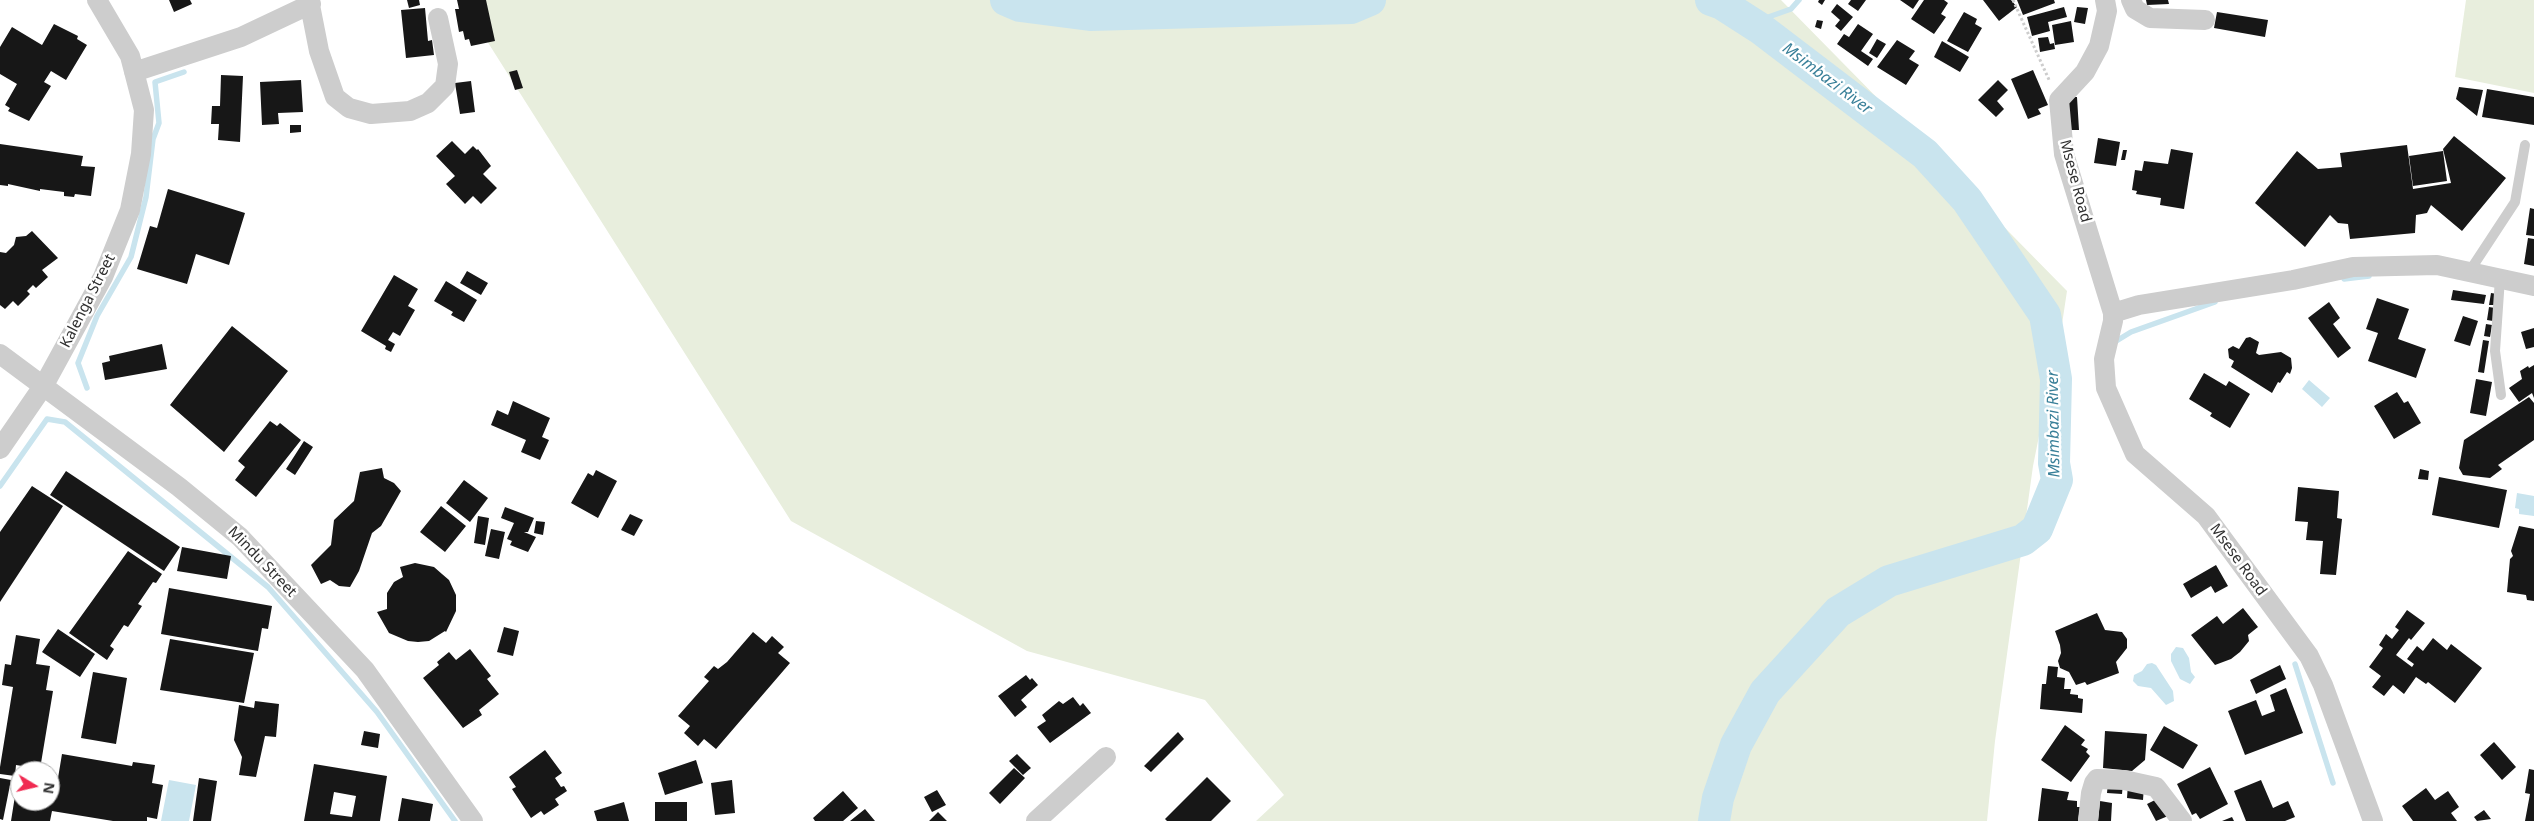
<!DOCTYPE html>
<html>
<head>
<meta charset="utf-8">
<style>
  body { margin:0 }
  #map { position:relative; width:2534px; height:821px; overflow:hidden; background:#fff; font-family:"Noto Sans",sans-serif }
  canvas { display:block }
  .north { position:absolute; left:10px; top:761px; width:50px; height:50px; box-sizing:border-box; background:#fff; border:1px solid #acacac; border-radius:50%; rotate:99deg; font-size:14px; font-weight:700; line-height:20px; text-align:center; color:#303030 }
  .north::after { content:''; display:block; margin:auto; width:18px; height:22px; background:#f02a51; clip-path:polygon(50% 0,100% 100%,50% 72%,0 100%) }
</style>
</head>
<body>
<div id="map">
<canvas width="2534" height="821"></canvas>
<div class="north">N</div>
</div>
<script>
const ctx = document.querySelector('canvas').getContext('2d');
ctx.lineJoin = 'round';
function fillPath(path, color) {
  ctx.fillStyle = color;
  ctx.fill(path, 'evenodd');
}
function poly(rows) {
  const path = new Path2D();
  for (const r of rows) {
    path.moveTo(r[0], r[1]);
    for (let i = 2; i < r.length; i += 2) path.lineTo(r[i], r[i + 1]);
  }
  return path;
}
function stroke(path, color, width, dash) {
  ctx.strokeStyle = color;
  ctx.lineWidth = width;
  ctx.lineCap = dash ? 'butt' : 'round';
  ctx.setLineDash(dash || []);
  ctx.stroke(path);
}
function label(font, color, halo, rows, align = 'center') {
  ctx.font = font + ' "Noto Sans",sans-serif';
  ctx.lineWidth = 5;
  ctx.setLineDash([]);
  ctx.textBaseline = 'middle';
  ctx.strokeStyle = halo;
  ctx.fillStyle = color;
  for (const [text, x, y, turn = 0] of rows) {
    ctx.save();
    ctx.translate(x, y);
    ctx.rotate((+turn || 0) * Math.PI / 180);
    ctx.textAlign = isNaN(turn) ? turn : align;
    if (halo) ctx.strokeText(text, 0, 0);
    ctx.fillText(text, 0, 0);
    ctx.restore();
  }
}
const green = poly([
  [461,0,1781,0,2067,291,2059,344,2054,361,2033,466,1995,741,1987,821,1256,821,1284,795,1205,700,1027,651,791,521],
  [2466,0,2534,0,2534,93,2455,77]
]);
const water = poly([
  [2309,380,2330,398,2322,407,2302,389],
  [2517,493,2534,496,2534,516,2519,514,2519,509,2515,508],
  [2176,647,2183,648,2189,658,2191,672,2195,677,2190,684,2180,679,2171,661,2171,654],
  [2152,663,2156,665,2173,691,2174,701,2166,705,2151,688,2138,686,2133,681,2134,675,2142,671,2147,664],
  [169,780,196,785,189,821,161,821]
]);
const stream = poly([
  [1761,29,1760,20,1791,9,1799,0],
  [2344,279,2369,276],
  [2113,343,2131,332,2215,302],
  [87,388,78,363,97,316,131,257,146,197,153,139,159,123,155,82,184,72],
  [0,486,47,419,65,422,268,587,377,712,455,821],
  [2295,664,2333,783]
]);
const river = poly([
  [1006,0,1020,6,1090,15,1351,8,1370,0],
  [1711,0,1722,4,1761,29,1925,154,1967,200,2045,315,2056,379,2054,463,2057,480,2037,529,2023,540,1889,581,1838,612,1765,692,1736,745,1718,798,1714,821]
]);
const building = poly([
  [169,0,190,0,192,4,174,12],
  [407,0,419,0,420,5,409,8],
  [457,0,486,0,495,41,471,46,469,39,465,40,463,31,459,32,455,9,459,9],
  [1819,0,1825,0,1822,5,1818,2],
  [1851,0,1866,0,1858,11,1848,4],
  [1900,0,1919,0,1913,9],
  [1924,0,1944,0,1948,3,1941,14,1946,17,1934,34,1911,19],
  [1983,0,2011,0,2017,7,1999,21],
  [2017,0,2054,0,2055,3,2023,15],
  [2146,0,2168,0,2169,4,2147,5],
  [1837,4,1853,17,1841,31,1835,26,1840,20,1831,12],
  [2064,7,2067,17,2048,22,2050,31,2032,36,2027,17],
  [2077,7,2088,8,2085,24,2074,22],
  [425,8,428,41,432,40,434,55,406,58,401,10],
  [1964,12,1977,19,1975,24,1982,28,1968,52,1947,41],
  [2217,12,2268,20,2265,37,2214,28],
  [1817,20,1823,21,1821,29,1815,27],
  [2071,21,2074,42,2055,45,2052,25],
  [54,24,78,36,77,39,87,45,66,80,51,71,44,82,51,86,29,121,8,111,10,108,5,105,17,84,0,74,0,47,12,27,42,45],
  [1858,24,1873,34,1861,51,1873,59,1868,66,1837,44,1844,34,1849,37],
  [2048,37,2050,44,2054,43,2055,49,2040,52,2038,38],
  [1877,39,1886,44,1877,58,1869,53],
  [1897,40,1915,51,1909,59,1919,65,1906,85,1877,67],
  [1942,41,1969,57,1960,72,1934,57],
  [517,70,523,88,515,90,509,72],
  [2033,70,2048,105,2038,109,2041,114,2028,119,2011,79],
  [221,75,243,76,240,142,218,140,219,124,211,124,212,106,220,106],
  [301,80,303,112,278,113,279,124,262,125,260,82],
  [1998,80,2008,90,1997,101,2004,109,1996,117,1978,100],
  [471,81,475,112,460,114,455,83],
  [2459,87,2483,90,2477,116,2456,99],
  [2487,89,2534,97,2534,125,2482,117],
  [2065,97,2077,97,2079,130,2068,130],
  [290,125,301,125,301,132,290,133],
  [2454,136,2506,178,2462,231,2431,205,2427,213,2416,215,2415,233,2350,239,2348,224,2338,223,2330,215,2305,247,2255,203,2297,151,2318,169,2342,167,2340,153,2407,145,2413,189,2451,183,2443,149],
  [2098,138,2120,142,2116,166,2094,163],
  [452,141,465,154,473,146,477,150,478,149,491,166,483,174,497,188,481,204,473,196,465,204,446,184,455,176,436,156],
  [0,144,83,156,81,166,95,167,91,196,75,194,74,197,64,196,64,192,40,189,40,191,8,184,8,186,0,185],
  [2171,149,2193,153,2184,209,2160,205,2161,198,2136,194,2137,191,2132,190,2135,170,2142,171,2144,161,2168,164],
  [2123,150,2127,150,2125,160,2121,160],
  [2443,151,2447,181,2413,186,2409,156],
  [168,189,245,213,229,265,196,254,187,284,137,269,150,226,157,228],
  [2530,208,2534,209,2534,236,2526,235],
  [32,231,58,258,42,270,48,277,36,288,33,285,27,291,30,294,18,306,13,301,5,309,0,305,0,252,6,253,14,245,16,237,26,236],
  [2528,238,2534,239,2534,266,2524,264],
  [467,271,488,283,481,295,460,283],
  [394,275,418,289,408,306,415,310,400,336,393,332,388,340,395,344,391,352,385,349,386,346,361,331],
  [446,281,477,300,464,322,451,315,453,312,434,301],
  [2453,290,2486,295,2484,304,2451,300],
  [2491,293,2497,294,2495,305,2489,305],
  [2377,298,2409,309,2398,339,2426,349,2416,378,2368,361,2378,333,2366,329],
  [2329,302,2340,318,2333,324,2351,348,2338,358,2308,318],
  [2489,307,2495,308,2493,321,2487,320],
  [2463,316,2478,321,2470,346,2454,341],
  [2486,324,2492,325,2490,337,2484,336],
  [232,326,288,371,224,452,170,405],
  [2534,328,2534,347,2526,349,2521,332],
  [2250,337,2259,342,2256,353,2259,355,2281,352,2291,358,2292,368,2290,374,2287,372,2280,383,2278,382,2272,393,2231,367,2234,361,2229,358,2228,349,2233,346,2239,349,2246,338],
  [2483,340,2489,341,2484,373,2478,372],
  [162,344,167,369,105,380,102,363,110,361,109,356],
  [2534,365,2534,398,2532,393,2519,402,2509,388,2522,379,2520,371,2528,366,2529,368],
  [2204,373,2226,386,2229,381,2250,394,2230,428,2210,416,2212,413,2189,399],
  [2476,379,2492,382,2486,416,2470,413],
  [2397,392,2404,403,2408,401,2421,423,2394,439,2374,406],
  [2529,397,2534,403,2534,440,2498,465,2502,469,2490,478,2463,475,2459,468,2464,440],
  [513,401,550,418,542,437,549,440,540,460,521,452,526,440,491,425,497,410,508,415],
  [270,421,277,426,280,423,301,440,256,497,235,480,245,467,238,461],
  [304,441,313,447,295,475,286,469],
  [382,468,384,478,394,483,401,491,381,526,372,533,359,571,350,587,339,586,330,580,321,584,311,565,331,545,334,520,354,501,360,472],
  [2420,469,2429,471,2428,480,2418,479],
  [596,470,617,481,598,518,571,503,588,473,593,476],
  [66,471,180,547,164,571,50,495],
  [2439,477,2507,490,2499,528,2432,515],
  [464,480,488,498,470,522,446,503],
  [32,486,63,506,0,602,0,532],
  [2298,487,2339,491,2337,518,2342,519,2336,575,2320,574,2323,541,2306,540,2308,522,2295,521],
  [441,506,466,526,445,552,420,532],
  [505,507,534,518,528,532,524,532,536,537,528,552,510,545,512,541,507,539,514,523,501,518],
  [630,514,643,520,634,536,621,530],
  [478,516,489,518,485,545,474,543],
  [536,521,545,522,543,535,534,533],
  [2519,526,2534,529,2534,601,2527,600,2526,595,2507,592,2510,559,2513,556,2511,551],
  [491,529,505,532,499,559,485,556],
  [182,547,231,556,227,579,177,571],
  [128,551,162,574,156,583,153,582,138,604,142,606,128,627,124,625,110,646,114,649,107,660,69,633],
  [415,563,434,567,442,574,449,580,456,595,456,611,446,632,445,631,429,641,418,642,408,641,389,633,377,612,387,609,387,593,394,582,403,577,400,567],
  [2216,565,2228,586,2215,593,2211,586,2191,598,2183,584],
  [169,588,272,606,268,629,262,628,258,651,161,634],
  [2243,608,2258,627,2248,635,2249,641,2240,652,2231,659,2215,665,2191,635,2217,616,2223,624],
  [2407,610,2425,623,2411,640,2409,638,2396,655,2412,667,2414,664,2407,659,2417,646,2423,651,2433,638,2447,650,2451,644,2482,668,2455,703,2428,682,2426,684,2416,677,2404,694,2393,685,2384,696,2372,687,2381,676,2369,667,2383,648,2379,645,2386,634,2392,639,2399,630,2395,627],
  [2097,613,2105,630,2122,632,2127,639,2127,648,2116,662,2119,673,2087,685,2085,682,2076,685,2069,672,2060,668,2058,661,2061,653,2060,645,2055,631],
  [504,627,519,631,513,656,497,652],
  [58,629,95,654,80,677,42,652],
  [753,632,766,643,772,636,784,647,778,653,790,663,716,749,704,739,698,746,684,733,690,726,678,716,709,681,704,677,714,666,718,669,727,662],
  [16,635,40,639,36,664,50,666,46,690,53,691,40,769,16,765,15,776,0,774,0,767,13,687,2,685,5,664,11,665],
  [170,639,254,653,244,703,160,690],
  [470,649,491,676,487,679,499,694,479,710,482,715,463,728,423,678,439,665,437,662,449,652,456,660],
  [2280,665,2286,679,2256,694,2250,680],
  [2048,666,2058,667,2057,677,2065,678,2064,689,2071,689,2070,694,2078,695,2078,698,2083,699,2082,713,2040,709,2042,684,2046,684],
  [93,672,127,678,116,744,81,738],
  [1026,675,1030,680,1032,678,1038,685,1021,700,1027,707,1015,717,998,696],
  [2286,688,2303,733,2245,755,2228,711,2256,700,2262,716,2275,711,2270,695],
  [1073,697,1080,706,1083,703,1091,713,1050,743,1037,727,1046,721,1042,715,1059,701,1063,704],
  [255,701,279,704,276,737,265,736,256,777,239,775,242,757,234,740,239,705,254,708],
  [2065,725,2085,740,2081,745,2088,749,2086,752,2090,756,2071,782,2041,760],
  [2164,726,2198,745,2183,769,2150,750],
  [364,731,380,734,378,748,361,745],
  [2105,731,2147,734,2145,760,2132,771,2103,768],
  [1178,732,1184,739,1151,772,1144,766],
  [2494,742,2516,767,2502,780,2480,755],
  [545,750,562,773,555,778,561,787,564,786,567,791,555,799,559,805,544,815,541,811,531,818,512,789,516,787,509,777],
  [62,754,132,766,133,762,155,765,152,783,163,785,157,819,147,817,147,821,113,821,52,811,50,821,11,821,18,777,20,801,50,801,50,783,57,784],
  [1017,754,1031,768,1023,775,1009,761],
  [696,760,703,783,665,795,658,773],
  [314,764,387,776,380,821,304,821],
  [334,792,356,796,352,817,330,814],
  [2210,767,2228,804,2200,819,2196,813,2192,815,2177,784],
  [1014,768,1025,778,1000,804,989,793],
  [2529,769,2534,770,2534,821,2525,821,2530,794,2525,793],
  [1207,777,1231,801,1211,821,1167,821,1165,819],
  [0,778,11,780,3,820,0,819],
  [199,778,217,781,211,821,193,821],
  [732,780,735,813,715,815,711,783],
  [2261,780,2273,808,2288,801,2295,817,2285,821,2246,821,2234,791],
  [2108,782,2123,783,2122,794,2107,793],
  [2128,784,2144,786,2143,800,2127,798],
  [2042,788,2069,792,2067,800,2077,801,2077,807,2080,807,2078,821,2038,821],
  [2426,788,2435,800,2448,791,2459,807,2451,813,2457,821,2413,821,2402,806],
  [937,790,946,805,932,812,924,797],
  [843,791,858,808,843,821,815,821,813,818],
  [402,798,433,804,430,821,398,821],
  [2159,798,2168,816,2156,821,2147,804],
  [2100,801,2112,803,2111,821,2098,821],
  [624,802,629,821,597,821,594,811],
  [655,802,687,802,687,821,655,821],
  [865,809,875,821,850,821],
  [2484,810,2491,819,2477,821,2474,817],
  [938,812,947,821,929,821],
  [2232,817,2234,821,2222,821]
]);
const path = poly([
  [2013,0,2050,82]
]);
const lane = poly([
  [2469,272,2515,202,2525,145],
  [2500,278,2495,351,2501,395]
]);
const street = poly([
  [309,0,319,51,335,97,349,108,371,114,410,111,428,103,445,86,448,64,438,18],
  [2105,0,2107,11,2099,46,2085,72,2059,100,2064,154,2113,313],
  [2131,0,2135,9,2150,18,2205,20],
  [134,72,241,37,311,4],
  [0,354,179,487,240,537,365,670,473,821],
  [0,449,44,385,103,277,130,210,141,154,144,110,130,56,97,0],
  [1036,821,1106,757],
  [2088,821,2091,793,2094,783,2097,779,2124,780,2156,787,2182,821],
  [2373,821,2323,685,2309,656,2206,516,2135,454,2106,388,2104,359,2113,321,2113,313,2139,305,2293,280,2353,267,2437,265,2534,286]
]);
const streetNames = [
  ["Msese Road",2075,181,75],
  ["Kalenga Street",88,301,-63],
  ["Msese Road",2238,560,54],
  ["Mindu Street",262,562,46]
];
const waterNames = [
  ["Msimbazi River",1827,79,37],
  ["Msimbazi River",2054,424,-91]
];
fillPath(green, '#e8eedd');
fillPath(water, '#c9e4ee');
stroke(stream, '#c9e4ee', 5.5);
stroke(river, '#c9e4ee', 32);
fillPath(building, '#171717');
stroke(path, '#cdcdcd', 3, [2.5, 2.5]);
stroke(lane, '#cdcdcd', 10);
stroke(street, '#cdcdcd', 20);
label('15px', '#303030', '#fff', streetNames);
label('italic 16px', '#387f98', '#fff', waterNames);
</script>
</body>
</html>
